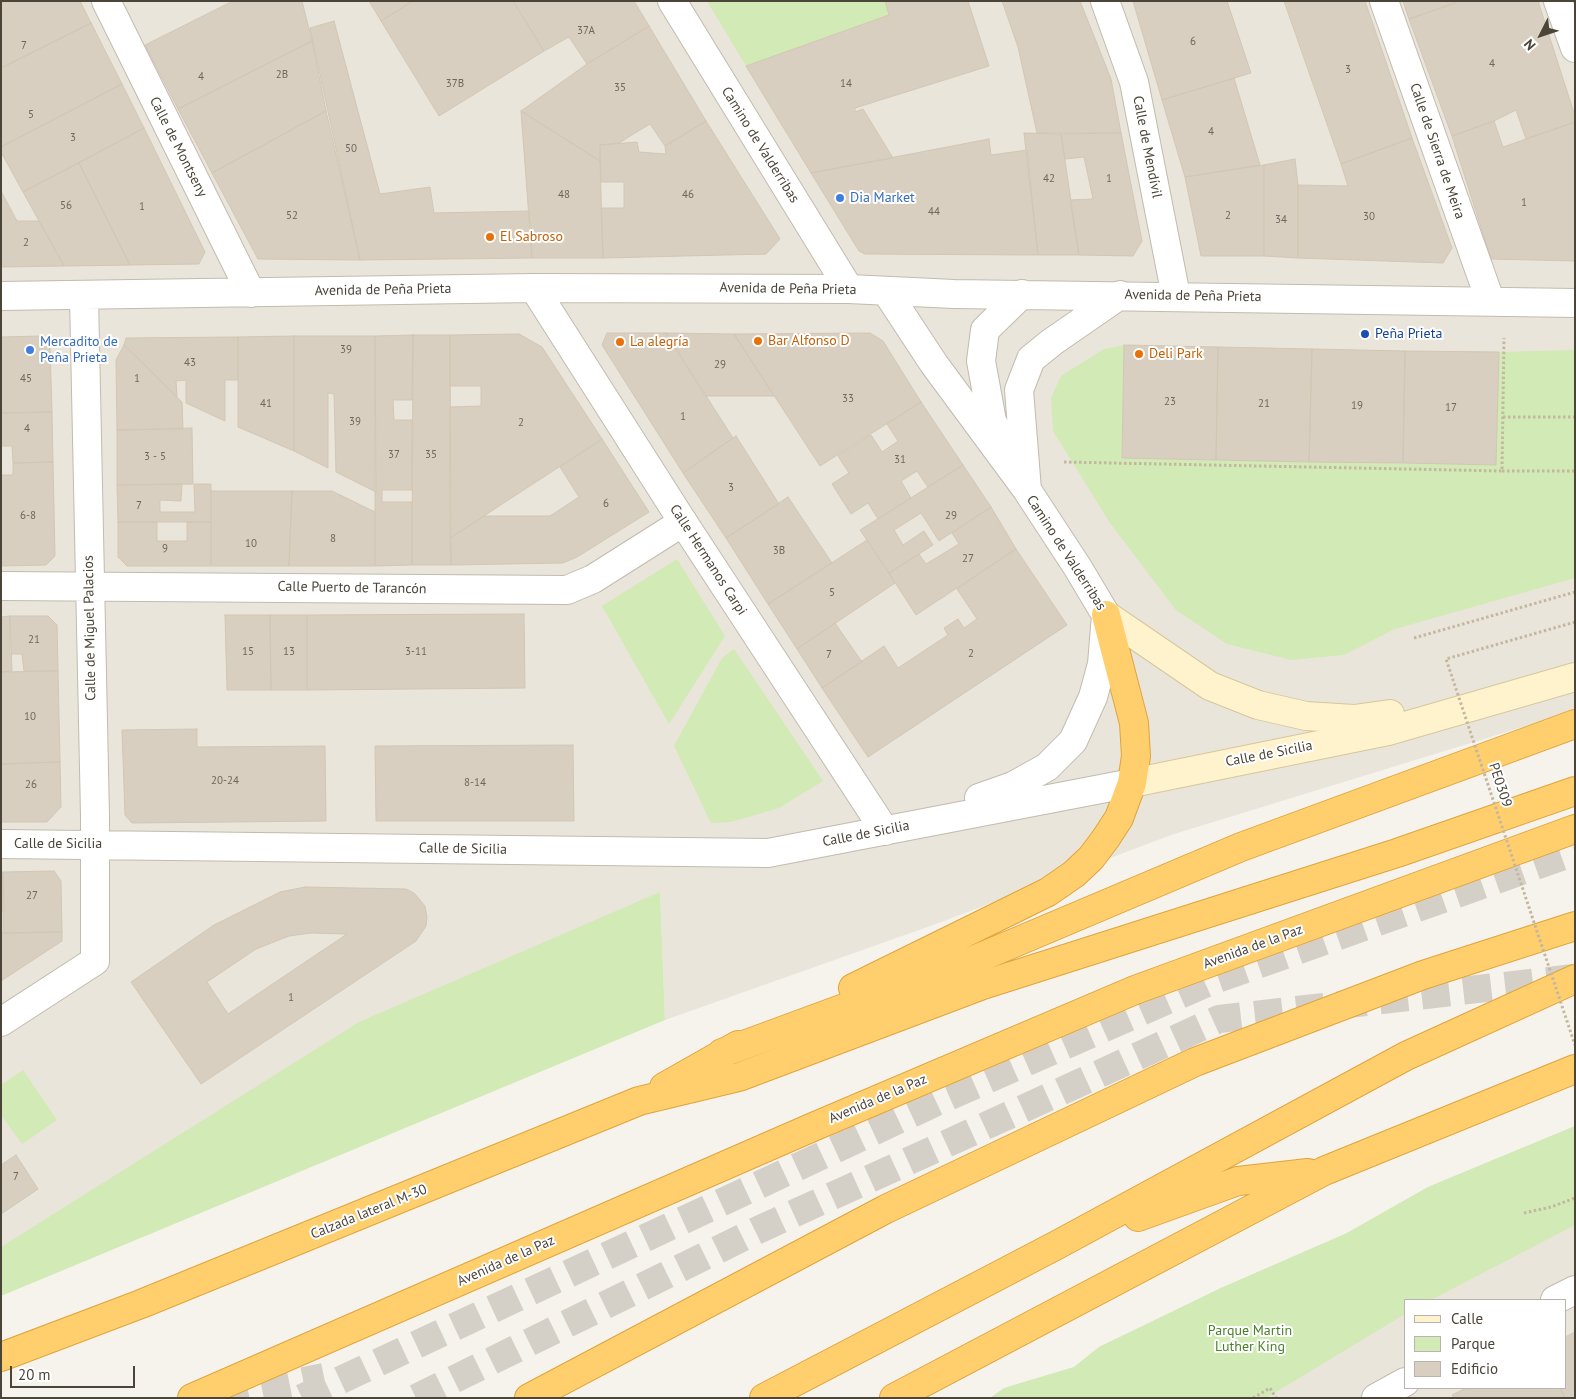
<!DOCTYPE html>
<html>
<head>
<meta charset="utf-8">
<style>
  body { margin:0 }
  #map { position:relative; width:1576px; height:1399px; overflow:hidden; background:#f6f3ec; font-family:"PT Sans",sans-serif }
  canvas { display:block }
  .frame { position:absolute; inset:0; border:2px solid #4b4439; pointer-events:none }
  .legend { position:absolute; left:1404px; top:1299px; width:162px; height:90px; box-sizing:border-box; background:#fff; border:1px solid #b7b4b0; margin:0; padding:6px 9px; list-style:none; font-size:15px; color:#4b4439 }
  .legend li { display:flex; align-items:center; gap:10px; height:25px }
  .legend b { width:25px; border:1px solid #b7b4b0 }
  .north { position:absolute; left:1516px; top:10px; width:50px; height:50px; -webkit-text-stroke:4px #fff; paint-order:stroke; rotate:229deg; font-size:14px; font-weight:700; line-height:20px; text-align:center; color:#4b4439 }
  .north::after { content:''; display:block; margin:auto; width:18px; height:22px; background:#4b4439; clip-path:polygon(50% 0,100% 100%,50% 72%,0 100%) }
  .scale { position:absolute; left:10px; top:1366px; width:125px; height:22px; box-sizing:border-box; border:2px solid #4b4439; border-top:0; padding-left:6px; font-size:15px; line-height:18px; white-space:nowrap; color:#4b4439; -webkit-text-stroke:4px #fff; paint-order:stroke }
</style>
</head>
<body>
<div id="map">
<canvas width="1576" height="1399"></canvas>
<div class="frame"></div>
<ul class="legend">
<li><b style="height:6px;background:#fff3cd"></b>Calle</li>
<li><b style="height:14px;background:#d2eab5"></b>Parque</li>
<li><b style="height:14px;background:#d8cfc1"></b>Edificio</li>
</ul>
<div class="north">N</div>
<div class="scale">20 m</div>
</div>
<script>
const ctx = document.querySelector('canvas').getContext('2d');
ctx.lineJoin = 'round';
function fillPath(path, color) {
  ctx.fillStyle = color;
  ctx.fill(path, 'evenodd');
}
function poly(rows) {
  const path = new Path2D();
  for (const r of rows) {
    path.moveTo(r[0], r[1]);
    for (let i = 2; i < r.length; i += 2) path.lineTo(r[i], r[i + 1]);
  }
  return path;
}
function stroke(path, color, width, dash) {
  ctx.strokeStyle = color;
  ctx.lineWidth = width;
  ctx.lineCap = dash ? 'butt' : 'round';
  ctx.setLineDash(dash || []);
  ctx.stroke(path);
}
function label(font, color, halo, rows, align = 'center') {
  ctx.font = font + ' "PT Sans",sans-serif';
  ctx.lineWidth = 4;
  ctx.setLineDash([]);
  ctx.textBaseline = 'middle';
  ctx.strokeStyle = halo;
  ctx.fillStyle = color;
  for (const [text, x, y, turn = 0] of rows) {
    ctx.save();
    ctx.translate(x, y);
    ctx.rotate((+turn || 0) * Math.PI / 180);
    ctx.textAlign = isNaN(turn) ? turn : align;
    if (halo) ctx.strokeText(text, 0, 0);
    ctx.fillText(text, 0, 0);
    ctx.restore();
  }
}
const residential = poly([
  [1,1,1575,1,1575,711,1171,835,936,924,665,1020,660,893,1,1247],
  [1575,1126,1575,1398,990,1398,1004,1388,1074,1367,1099,1347,1221,1288,1347,1233,1428,1187],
  [1405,1300,1565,1300,1565,1388,1405,1388]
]);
const green = poly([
  [707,1,885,1,889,15,746,66],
  [1124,345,1122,458,1496,465,1499,352,1575,350,1575,578,1395,629,1344,655,1291,660,1227,644,1176,610,1110,523,1053,431,1051,398,1061,376,1104,349],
  [677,559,725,636,669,724,602,606],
  [734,649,823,781,779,808,731,822,711,823,674,746,722,658],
  [660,892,665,1020,1,1296,1,1247,359,1022],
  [23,1070,57,1120,22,1144,1,1115,1,1085],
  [1575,1126,1575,1225,1431,1300,1405,1300,1405,1314,1266,1398,990,1398,1004,1388,1074,1367,1099,1347,1221,1288,1347,1233,1428,1187]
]);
const building = poly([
  [1,1,80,1,91,23,1,68,1,1],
  [233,1,302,1,312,41,178,109,145,45,233,1],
  [369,1,413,1,381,21,369,1],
  [413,1,513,1,544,51,439,116,381,21,413,1],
  [513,1,634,1,649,26,587,64,569,37,544,51,513,1],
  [885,1,968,1,989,66,855,108,855,112,863,109,893,158,811,173,746,66,889,15,885,1],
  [1002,1,1080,1,1111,79,1121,133,1037,133,1018,47,1002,1],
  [1133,1,1227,1,1251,73,1162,100,1133,1],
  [1284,1,1365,1,1412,138,1341,164,1284,1],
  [1403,1,1455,1,1456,3,1409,19,1403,1],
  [1459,1,1538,1,1575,116,1575,122,1526,139,1516,110,1494,121,1452,136,1409,19,1459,1],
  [334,21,380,194,430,187,434,213,529,211,532,258,360,260,310,28,334,21],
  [91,23,122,84,1,147,1,68,91,23],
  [649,26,706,121,665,146,650,124,619,143,600,145,600,161,521,111,587,64,649,26],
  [312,41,326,111,212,173,178,109,312,41],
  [1234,78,1260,165,1185,177,1162,100,1234,78],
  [122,84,144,128,23,192,1,152,1,147,122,84],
  [326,111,360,260,258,259,212,173,326,111],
  [521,111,600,161,603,258,532,258,521,111],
  [706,121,780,239,766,254,603,258,601,208,624,208,624,182,601,182,600,145,637,142,639,152,666,154,665,146,706,121],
  [1494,121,1503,147,1575,122,1575,261,1491,259,1452,136,1494,121],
  [144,128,205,252,199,264,130,265,79,163,144,128],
  [1024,133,1061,134,1079,255,1038,255,1024,133],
  [1121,133,1142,241,1133,256,1079,255,1070,200,1093,199,1084,157,1065,159,1061,134,1121,133],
  [1412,138,1452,248,1443,263,1298,258,1298,185,1348,186,1341,164,1412,138],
  [989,139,991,155,1027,150,1038,255,865,254,859,251,811,173,989,139],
  [1295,159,1298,185,1298,258,1264,256,1264,165,1295,159],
  [79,163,130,265,64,266,23,192,79,163],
  [1264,165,1264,256,1201,256,1185,177,1264,165],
  [1,191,17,221,39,221,64,266,1,267,1,191],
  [607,333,666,333,733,438,683,473,602,345,607,333],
  [666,333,734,334,774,396,705,396,666,333],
  [870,333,883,341,921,402,820,466,734,334,870,333],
  [519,334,542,347,602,439,450,538,450,407,481,406,481,386,450,386,450,335,519,334],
  [413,335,450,335,451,565,412,565,413,335],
  [413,335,412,400,393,400,394,420,412,420,412,490,382,490,382,502,412,502,412,565,375,566,375,336,413,335],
  [42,336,50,346,52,412,1,413,1,337,42,336],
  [294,336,294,451,238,427,238,337,294,336],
  [294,336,375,336,376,492,336,472,334,394,328,393,328,468,294,451,294,336],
  [238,337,238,380,225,380,225,421,186,403,186,380,176,381,177,397,124,345,126,338,238,337],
  [124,345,182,402,183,429,117,430,116,360,124,345],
  [1124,345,1218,347,1216,460,1122,458,1124,345],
  [1218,347,1312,349,1309,462,1216,460,1218,347],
  [1312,349,1405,351,1403,463,1309,462,1312,349],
  [1405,351,1499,352,1496,465,1403,463,1405,351],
  [921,402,963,465,928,487,917,471,901,481,911,498,878,519,868,503,851,514,832,484,849,473,838,456,871,435,882,452,898,441,887,424,921,402],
  [52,412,53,462,13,463,12,446,1,446,1,413,52,412],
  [192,428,193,484,117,485,117,430,192,428],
  [736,436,779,504,726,538,683,473,736,436],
  [602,439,649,512,577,557,563,563,451,565,450,538,484,516,550,516,579,497,560,467,602,439],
  [53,462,55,556,46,565,1,566,1,475,13,475,13,463,53,462],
  [963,465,991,507,939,541,921,513,894,530,903,545,924,531,933,545,889,573,860,530,963,465],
  [182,484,181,501,160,500,160,512,195,512,194,484,211,484,211,522,118,522,117,485,182,484],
  [211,491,292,491,289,566,211,566,211,491],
  [292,491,332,491,375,512,375,566,289,566,292,491],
  [788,497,832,563,768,604,726,538,788,497],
  [991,507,1016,549,916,615,889,573,919,554,926,564,959,544,952,533,991,507],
  [118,522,157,522,157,541,187,541,187,522,211,522,211,566,127,566,118,557,118,522],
  [867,540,895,583,797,649,768,604,867,540],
  [1016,549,1067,625,868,757,822,688,884,646,898,668,948,635,944,628,958,619,964,628,977,619,957,589,1016,549],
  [524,614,525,688,307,690,307,615,524,614],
  [225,615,270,615,271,690,227,690,225,615],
  [270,615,307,615,307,690,271,690,270,615],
  [10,616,12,671,1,672,1,617,10,616],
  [10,616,48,616,57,625,58,671,24,671,22,654,10,654,10,616],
  [835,623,862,662,822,688,797,649,835,623],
  [58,671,60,762,1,764,1,672,58,671],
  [197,729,197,747,325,746,326,821,132,823,125,815,122,730,197,729],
  [573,745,574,821,376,821,375,746,573,745],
  [60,762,61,807,47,822,1,822,1,764,60,762],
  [54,871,61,881,62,932,3,933,3,872,54,871],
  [1,872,3,872,4,911,1,911,1,872],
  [305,887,406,889,414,893,425,906,427,917,426,926,416,941,201,1084,131,982,214,925,280,892,305,887],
  [311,933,347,934,228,1014,207,982,256,949,289,936,311,933],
  [62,932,62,941,1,981,1,933,62,932],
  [16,1155,38,1189,1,1214,1,1165,16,1155],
  [1575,1332,1575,1398,1565,1398,1560,1388,1565,1388,1565,1337,1575,1332],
  [1466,1388,1560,1388,1565,1398,1454,1398,1452,1395,1466,1388]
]);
const motorwayTunnel = poly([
  [221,1398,324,1377],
  [302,1398,941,1100,1209,982,1575,852],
  [416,1398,758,1230,1219,1019,1573,978]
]);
const path = poly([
  [1503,417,1575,417],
  [1064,462,1502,471,1504,338],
  [1502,471,1575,471],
  [1414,638,1575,592],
  [1524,1213,1551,1207,1575,1198],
  [1253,1398,1270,1388,1276,1398]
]);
const pedestrian = poly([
  [683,522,885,831]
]);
const minor = poly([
  [106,1,251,293],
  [672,1,849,289],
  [1105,1,1134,82,1176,296],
  [1384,1,1490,300],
  [1558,1,1575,48],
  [886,291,934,364,1027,490,1078,568,1106,615,1102,664,1093,697,1073,741,1047,767,1013,786,979,798],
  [1,296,534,288,849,289,954,294,1575,303],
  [1003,442,992,421,981,361,985,330,1022,294],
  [1027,490,1019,390,1031,359,1052,342,1120,295],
  [1,586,567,590,593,579,683,522,534,288],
  [1,844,768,853,1132,783],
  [1,1022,95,961,95,816,84,296],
  [1555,1300,1575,1290],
  [1376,1398,1405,1382]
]);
const secondary = poly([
  [1106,615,1210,686,1258,705,1306,716,1354,719,1390,714],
  [1132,783,1388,731,1575,677]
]);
const motorway = poly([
  [853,988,1048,892,1074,874,1091,858,1106,838,1119,818,1132,783,1136,756,1134,723,1106,615],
  [722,1053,969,962,1241,847,1575,724],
  [664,1087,738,1045],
  [1138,1217,1238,1181,1308,1173],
  [1,1357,141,1304,639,1101,739,1077,983,985,1397,853,1575,791],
  [192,1398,813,1127,1135,990,1575,829],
  [529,1398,886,1209,1195,1062,1423,975,1575,926],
  [764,1398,1055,1246,1406,1056,1575,979],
  [894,1398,1324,1171,1575,1069]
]);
const pathBridge = poly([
  [1575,622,1446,659,1575,1045]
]);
const markers = [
  [840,198,5,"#3f7fe0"],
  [490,237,5,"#e8710a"],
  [1365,334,5,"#1a4fb4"],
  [758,341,5,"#e8710a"],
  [620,342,5,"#e8710a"],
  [30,350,5,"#3f7fe0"],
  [1139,354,5,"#e8710a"]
];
const numberNames = [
  ["37A",586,31],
  ["6",1193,42],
  ["7",24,46],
  ["4",1492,64],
  ["3",1348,70],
  ["2B",282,75],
  ["4",201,77],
  ["37B",455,84],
  ["14",846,84],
  ["35",620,88],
  ["5",31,115],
  ["4",1211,132],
  ["3",73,138],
  ["50",351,149],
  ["42",1049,179],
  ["1",1109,179],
  ["48",564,195],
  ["46",688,195],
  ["1",1524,203],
  ["56",66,206],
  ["1",142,207],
  ["44",934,212],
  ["52",292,216],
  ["2",1228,216],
  ["30",1369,217],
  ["34",1281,220],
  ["2",26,243],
  ["39",346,350],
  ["43",190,363],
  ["29",720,365],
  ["45",26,379],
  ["1",137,379],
  ["33",848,399],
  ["23",1170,402],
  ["41",266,404],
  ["21",1264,404],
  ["19",1357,406],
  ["17",1451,408],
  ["1",683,417],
  ["39",355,422],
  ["2",521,423],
  ["4",27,429],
  ["37",394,455],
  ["35",431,455],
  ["3 - 5",155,457],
  ["31",900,460],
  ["3",731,488],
  ["6",606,504],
  ["7",139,506],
  ["6-8",28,516],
  ["29",951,516],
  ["8",333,539],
  ["10",251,544],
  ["9",165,549],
  ["3B",779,551],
  ["27",968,559],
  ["5",832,593],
  ["21",34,640],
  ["15",248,652],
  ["13",289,652],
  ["3-11",416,652],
  ["2",971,654],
  ["7",829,655],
  ["10",30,717],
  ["20-24",225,781],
  ["8-14",475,783],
  ["26",31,785],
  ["27",32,896],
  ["1",291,998],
  ["7",16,1177]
];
const streetNames = [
  ["Camino de Valderribas",760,145,58],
  ["Calle de Montseny",178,147,63],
  ["Calle de Mendívil",1147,147,79],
  ["Calle de Sierra de Meira",1437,151,71],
  ["Avenida de Peña Prieta",788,289,1],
  ["Avenida de Peña Prieta",383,290,-1],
  ["Avenida de Peña Prieta",1193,296,1],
  ["Camino de Valderribas",1066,553,57],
  ["Calle Hermanos Carpi",708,560,57],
  ["Calle Puerto de Tarancón",352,588,1],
  ["Calle de Miguel Palacios",90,628,-91],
  ["Calle de Sicilia",1269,754,-11],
  ["PE0309",1500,785,72],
  ["Calle de Sicilia",866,834,-11],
  ["Calle de Sicilia",58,844],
  ["Calle de Sicilia",463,849,1],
  ["Avenida de la Paz",1253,947,-20],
  ["Avenida de la Paz",878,1099,-23],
  ["Calzada lateral M-30",369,1212,-22],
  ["Avenida de la Paz",506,1261,-24]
];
const shopNames = [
  ["Dia Market",850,198],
  ["Mercadito de",40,342],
  ["Peña Prieta",40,358]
];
const foodNames = [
  ["El Sabroso",500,237],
  ["Bar Alfonso D",768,341],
  ["La alegría",630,342],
  ["Deli Park",1149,354]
];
const transitNames = [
  ["Peña Prieta",1375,334]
];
const parkNames = [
  ["Parque Martin",1250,1331],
  ["Luther King",1250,1347]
];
fillPath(residential, '#eae5da');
fillPath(green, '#d2eab5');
fillPath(building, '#d8cfc1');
stroke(building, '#d3c7b4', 1);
stroke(motorwayTunnel, '#d4d0c8', 28, [28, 14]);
stroke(pedestrian, '#c2bbae', 30);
stroke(minor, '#c2bbae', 30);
stroke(secondary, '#d6c79b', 30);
stroke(motorway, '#e0a43c', 30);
stroke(path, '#c4b79f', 3, [2.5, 2.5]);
stroke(pedestrian, '#fff', 28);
stroke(minor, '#fff', 28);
stroke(secondary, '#fff3cd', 28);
stroke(motorway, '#ffcf6e', 28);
stroke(pathBridge, '#c4b79f', 3, [2.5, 2.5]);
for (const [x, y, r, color] of markers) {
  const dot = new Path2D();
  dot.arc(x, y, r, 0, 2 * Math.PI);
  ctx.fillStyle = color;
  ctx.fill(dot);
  stroke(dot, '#fff', 2);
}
label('11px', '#6e675b', null, numberNames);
label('14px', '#4b4439', '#fff', streetNames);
label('14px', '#366cbe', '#fff', shopNames, 'left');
label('14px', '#c56008', '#fff', foodNames, 'left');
label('14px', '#164399', '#fff', transitNames, 'left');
label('14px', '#4a7f2a', '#fff', parkNames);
</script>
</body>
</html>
